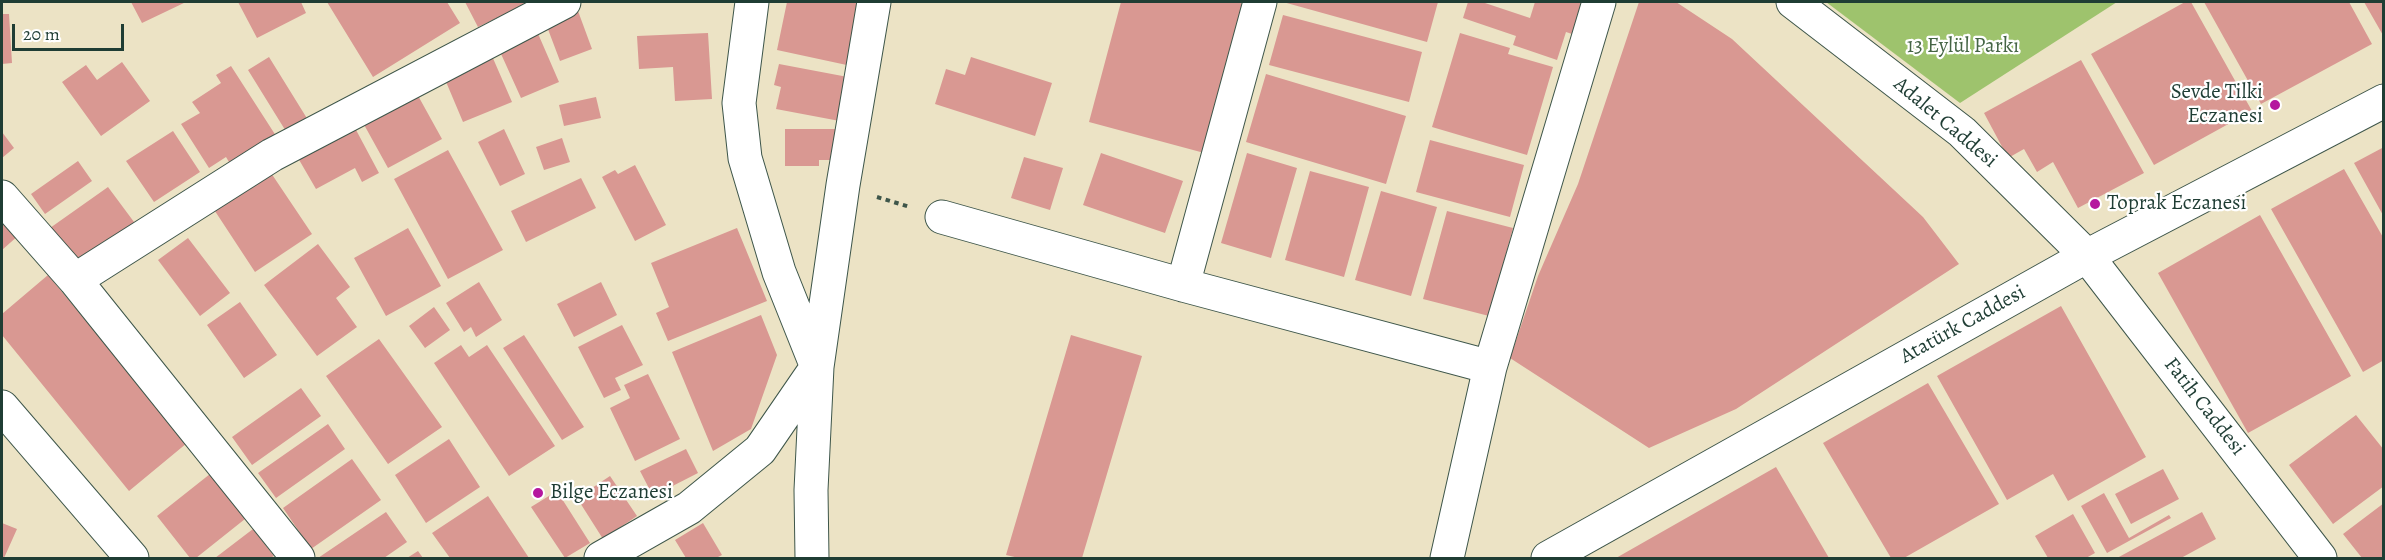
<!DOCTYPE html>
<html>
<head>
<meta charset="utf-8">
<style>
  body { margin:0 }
  #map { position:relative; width:2385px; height:560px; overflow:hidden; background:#ece3c5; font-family:Alegreya,serif }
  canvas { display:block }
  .frame { position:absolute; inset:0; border:3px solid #1f3d34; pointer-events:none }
  .scale { position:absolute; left:12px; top:24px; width:112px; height:27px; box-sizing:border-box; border:3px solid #1f3d34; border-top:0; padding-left:8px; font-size:18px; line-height:21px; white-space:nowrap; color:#1f3d34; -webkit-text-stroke:4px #fff; paint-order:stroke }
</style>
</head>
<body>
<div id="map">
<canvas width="2385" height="560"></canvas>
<div class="frame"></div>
<div class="scale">20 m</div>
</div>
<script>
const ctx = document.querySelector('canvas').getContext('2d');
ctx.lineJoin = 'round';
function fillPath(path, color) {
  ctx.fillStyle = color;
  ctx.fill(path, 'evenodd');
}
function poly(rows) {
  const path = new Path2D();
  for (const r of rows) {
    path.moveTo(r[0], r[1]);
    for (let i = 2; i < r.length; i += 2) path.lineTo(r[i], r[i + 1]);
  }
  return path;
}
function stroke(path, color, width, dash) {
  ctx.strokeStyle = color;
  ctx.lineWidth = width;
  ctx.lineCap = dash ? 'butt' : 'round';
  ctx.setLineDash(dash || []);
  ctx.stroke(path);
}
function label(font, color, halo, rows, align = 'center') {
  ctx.font = font + ' Alegreya,serif';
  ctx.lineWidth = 4.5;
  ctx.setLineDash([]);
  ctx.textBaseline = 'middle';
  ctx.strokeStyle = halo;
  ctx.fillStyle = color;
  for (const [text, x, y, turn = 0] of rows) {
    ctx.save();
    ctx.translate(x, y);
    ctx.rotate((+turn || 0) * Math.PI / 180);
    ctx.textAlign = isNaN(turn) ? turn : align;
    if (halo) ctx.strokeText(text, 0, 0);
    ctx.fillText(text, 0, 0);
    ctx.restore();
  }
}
const green = poly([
  [1826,2,2117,2,1960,103]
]);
const building = poly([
  [131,2,186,2,142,23],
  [238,2,301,2,306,13,257,38],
  [327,2,447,2,460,23,373,77],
  [465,2,530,2,478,27],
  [787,2,869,2,856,67,777,50],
  [1121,2,1235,2,1249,5,1208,154,1089,122],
  [1283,2,1438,2,1427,42],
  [1468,2,1482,2,1530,18,1535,2,1586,2,1575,35,1566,32,1557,60,1513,45,1516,36,1463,18],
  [1639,2,1676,2,1732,39,1923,217,1959,264,1736,409,1649,448,1510,358,1538,276,1578,184],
  [2185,2,2191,2,2252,111,2154,165,2091,54],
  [2204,2,2349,2,2372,44,2261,104],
  [2364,2,2384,2,2384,37],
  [578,11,592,49,560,61,546,24],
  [2,14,9,14,12,63,2,64],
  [1283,15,1422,52,1409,102,1269,65],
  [536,29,559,82,521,98,497,45],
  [708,33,712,99,675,101,673,67,639,69,637,36],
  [1460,33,1510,48,1508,54,1553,67,1527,155,1432,127],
  [492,56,512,102,463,122,444,77],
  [269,57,308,120,287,133,248,70],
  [971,57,1052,83,1035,136,935,104,946,69,965,75],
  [2081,60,2144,173,2078,208,2053,162,2037,172,2024,149,2008,158,1984,113],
  [122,62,150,101,101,136,62,82,86,65,97,80],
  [779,64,853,78,845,122,776,109,781,87,774,85],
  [231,66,278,139,232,167,226,157,209,168,181,124,200,113,192,102,221,83,216,75],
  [1266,74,1406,116,1386,184,1246,142],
  [416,92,442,139,388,168,362,121],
  [596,97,601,118,564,126,559,105],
  [355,128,379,173,362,182,355,168,316,189,298,158],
  [504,129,525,174,500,186,478,142],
  [785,129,837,129,837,160,819,160,819,166,785,166],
  [173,131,200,172,154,202,126,161],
  [2,132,14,148,2,158],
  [562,138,570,162,544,170,536,147],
  [1430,140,1524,165,1510,217,1416,192],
  [2384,147,2384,217,2354,163],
  [448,150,503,250,448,279,394,179],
  [1101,153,1183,181,1165,233,1083,205],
  [1247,153,1297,168,1271,258,1221,243],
  [1024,157,1063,168,1050,210,1011,198],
  [78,161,92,181,45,214,31,194],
  [635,165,666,225,635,241,602,177,615,170,618,174],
  [267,167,312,234,255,272,211,205],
  [2344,169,2384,239,2384,360,2363,372,2271,209],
  [1310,171,1369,187,1344,277,1285,260],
  [581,178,596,208,526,242,511,211],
  [108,187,137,226,80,268,50,228],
  [1381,191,1437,207,1411,296,1355,280],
  [1447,211,1513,228,1489,316,1423,299],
  [2260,215,2351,376,2248,433,2158,273],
  [2,216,19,235,2,250],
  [408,228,441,286,386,316,354,258],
  [737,228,767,301,668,341,656,313,669,307,651,263],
  [188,238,230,293,200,316,158,260],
  [318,244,350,287,336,298,357,327,317,356,264,285],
  [48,275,187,443,129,491,2,335,2,314],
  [479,282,502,320,476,337,471,327,464,332,446,303],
  [601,282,617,315,574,337,557,304],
  [240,302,277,355,244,378,207,325],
  [2061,306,2146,457,2068,501,2053,474,2007,500,1937,376],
  [434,307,450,330,425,348,409,326],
  [761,315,777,355,751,429,713,451,672,352],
  [622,325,643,365,615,378,621,390,604,398,578,347],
  [524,335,584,427,562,440,503,348],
  [1071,335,1142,356,1082,558,1019,558,1006,555],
  [379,339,442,427,388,464,326,376],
  [461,345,469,357,487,345,555,446,509,476,434,363],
  [648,374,680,439,635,461,610,408,630,398,624,385],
  [1928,383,1999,504,1904,558,1891,558,1823,443],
  [301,388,321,416,252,465,232,437],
  [2356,415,2384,450,2384,486,2333,524,2289,465],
  [328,424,345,449,276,498,258,473],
  [449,439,480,487,426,523,395,475],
  [686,449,698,473,653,496,640,471],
  [352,459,381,500,311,549,283,508],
  [1776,467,1829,558,1616,558],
  [2163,469,2179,499,2131,524,2115,494],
  [210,474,245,519,196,558,190,558,157,516],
  [610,476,637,516,603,539,577,498],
  [557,491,590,543,565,558,531,507],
  [2104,493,2129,538,2169,515,2171,518,2107,553,2081,506],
  [488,496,529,558,450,558,432,533],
  [2384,503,2384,558,2362,558,2343,534],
  [386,512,407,542,384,558,318,558],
  [2202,512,2216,539,2181,558,2117,558],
  [2073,514,2095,553,2086,558,2048,558,2035,536],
  [2,523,17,529,4,558,2,558],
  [703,523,722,555,716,558,686,558,675,540],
  [253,529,274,556,270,558,215,558],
  [418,551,423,558,407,558]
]);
const path = poly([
  [877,197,910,207]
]);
const minor = poly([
  [752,2,739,103,745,158,779,272,817,367,811,490,812,558],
  [1793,2,1962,132,2087,256,2320,558],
  [2,197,75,280,298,558],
  [942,217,1183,285,1490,367],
  [75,280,272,155,564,2],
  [1183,285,1260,2],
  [2,407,132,558],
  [601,558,689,508,760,450,817,367,843,185,874,2],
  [1447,558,1490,367,1599,2],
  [1548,558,2087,256,2384,101]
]);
const markers = [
  [2275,105,6,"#b5179e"],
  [2095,204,6,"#b5179e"],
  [538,493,6,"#b5179e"]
];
const parkNames = [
  ["13 Eylül Parkı",1963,47]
];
const poiNames = [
  ["Sevde Tilki",2263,93,"right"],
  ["Eczanesi",2263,117,"right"],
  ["Toprak Eczanesi",2107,204],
  ["Bilge Eczanesi",550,493]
];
const streetNames = [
  ["Adalet Caddesi",1945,123,40],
  ["Atatürk Caddesi",1963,325,-29],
  ["Fatih Caddesi",2204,407,52]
];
fillPath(green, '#9ec36d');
fillPath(building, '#d99892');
stroke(minor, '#3e564a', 35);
stroke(path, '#3e564a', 4, [4.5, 4.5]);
stroke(minor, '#fff', 33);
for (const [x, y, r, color] of markers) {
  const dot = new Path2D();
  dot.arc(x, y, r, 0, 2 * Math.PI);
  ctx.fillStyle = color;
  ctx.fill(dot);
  stroke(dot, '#fff', 2);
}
label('21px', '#456545', '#fff', parkNames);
label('21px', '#1f3d34', '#fff', poiNames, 'left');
label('21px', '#1f3d34', '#fff', streetNames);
</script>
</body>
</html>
